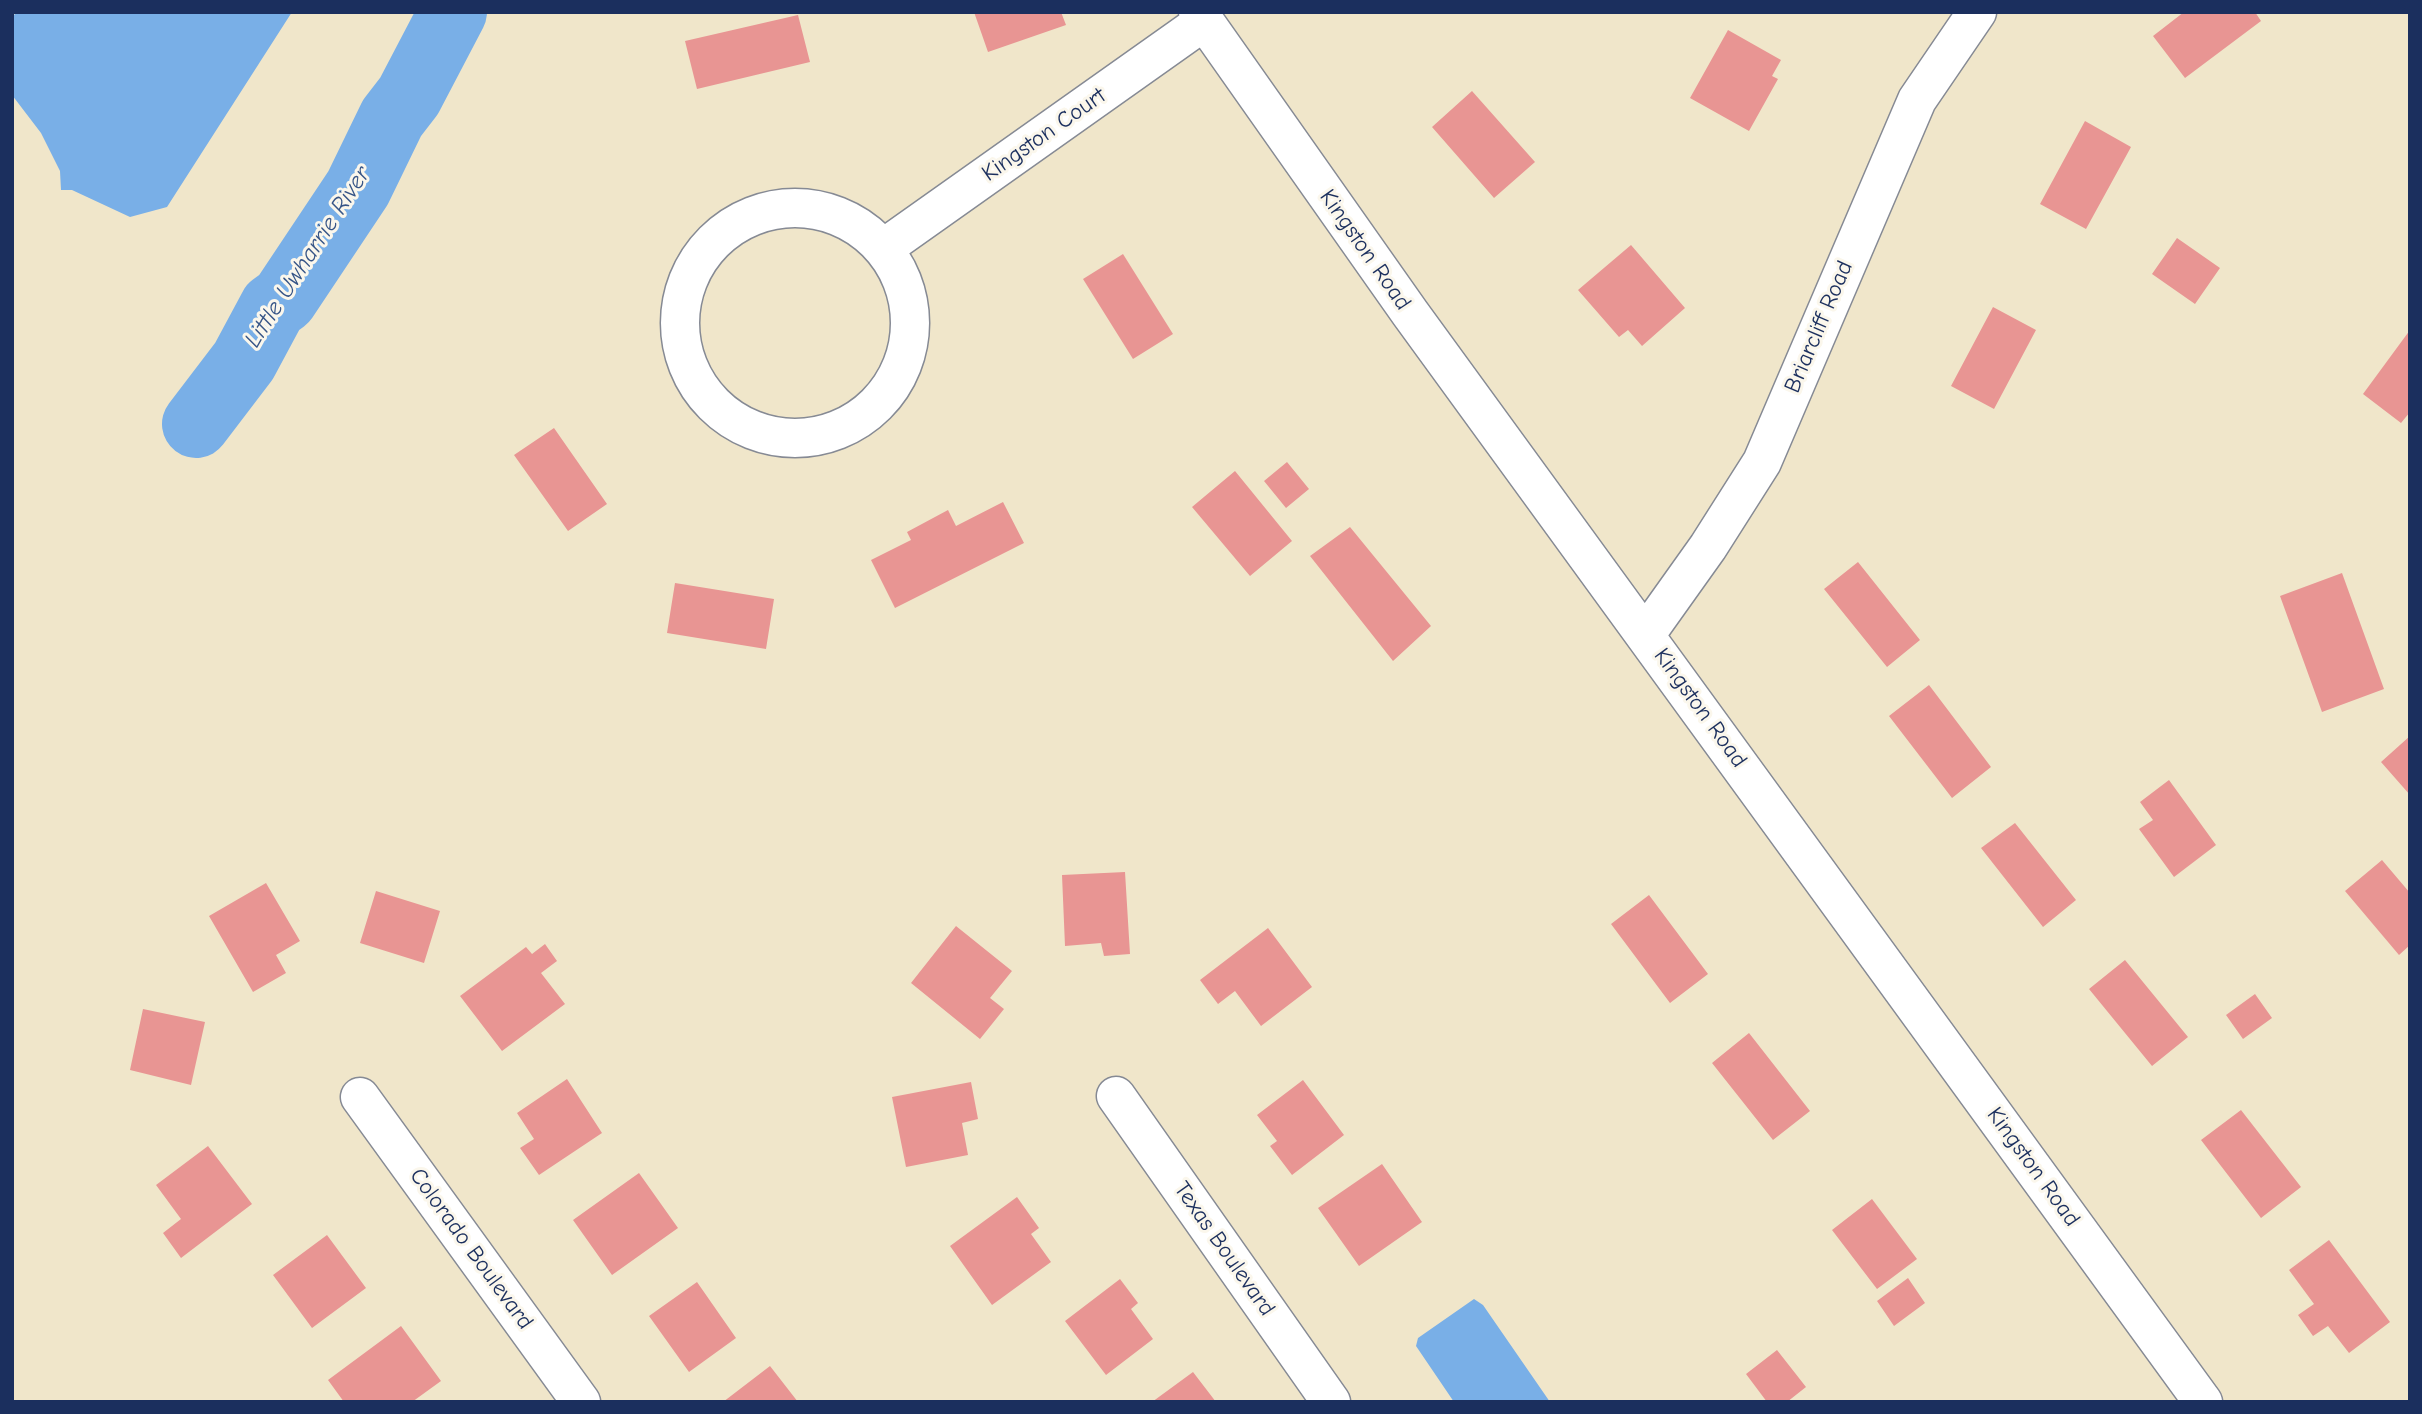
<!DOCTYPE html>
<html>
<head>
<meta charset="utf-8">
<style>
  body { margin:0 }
  #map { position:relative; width:2422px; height:1414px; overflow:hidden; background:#f0e6ca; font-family:"Comic Neue",sans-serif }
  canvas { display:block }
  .frame { position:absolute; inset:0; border:14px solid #1b2f5e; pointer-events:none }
</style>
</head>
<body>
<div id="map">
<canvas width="2422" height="1414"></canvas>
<div class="frame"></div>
</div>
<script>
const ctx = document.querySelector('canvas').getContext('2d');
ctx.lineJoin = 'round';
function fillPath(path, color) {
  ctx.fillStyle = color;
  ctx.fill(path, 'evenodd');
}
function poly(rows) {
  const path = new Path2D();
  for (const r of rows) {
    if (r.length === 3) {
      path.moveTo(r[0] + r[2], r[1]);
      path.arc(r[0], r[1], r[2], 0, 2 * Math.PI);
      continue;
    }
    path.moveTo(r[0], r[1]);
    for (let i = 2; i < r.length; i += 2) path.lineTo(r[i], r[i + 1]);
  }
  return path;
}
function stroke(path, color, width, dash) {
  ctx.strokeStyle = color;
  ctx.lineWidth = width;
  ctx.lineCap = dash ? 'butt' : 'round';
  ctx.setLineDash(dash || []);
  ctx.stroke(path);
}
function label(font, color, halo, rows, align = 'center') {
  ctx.font = font + ' "Comic Neue",sans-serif';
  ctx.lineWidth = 6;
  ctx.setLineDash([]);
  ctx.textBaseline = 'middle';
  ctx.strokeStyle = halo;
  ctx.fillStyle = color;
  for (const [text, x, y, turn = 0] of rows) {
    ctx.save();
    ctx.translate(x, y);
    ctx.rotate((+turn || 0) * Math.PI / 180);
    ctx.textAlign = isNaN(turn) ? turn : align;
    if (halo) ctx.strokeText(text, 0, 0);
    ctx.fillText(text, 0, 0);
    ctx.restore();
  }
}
const water = poly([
  [17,12,292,12,167,207,130,217,72,190,61,190,60,171,41,133,12,95,12,17],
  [1474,1299,1483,1305,1550,1402,1454,1402,1416,1346,1418,1338]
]);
const river = poly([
  [196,424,244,361,273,307,284,299,358,188,392,118,409,96,453,12]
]);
const building = poly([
  [974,12,1061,12,1066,25,988,52],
  [2184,12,2255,12,2261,21,2185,78,2153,36],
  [798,15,810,62,697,89,685,41],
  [1728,30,1781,60,1772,76,1778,79,1749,131,1690,98],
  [1472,91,1535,162,1494,198,1432,127],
  [2085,121,2131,147,2086,229,2040,204],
  [2177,238,2220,268,2195,304,2152,274],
  [1631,245,1685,308,1642,346,1628,330,1619,337,1578,290],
  [1123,254,1173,334,1133,359,1083,279],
  [1993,307,2036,330,1994,409,1951,386],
  [2410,330,2410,412,2401,423,2363,394],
  [554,428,607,504,568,531,514,455],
  [1287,462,1309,489,1286,508,1264,481],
  [1235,471,1292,541,1250,576,1192,507],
  [1003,502,1024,543,895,608,871,560,911,540,907,532,948,510,956,526],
  [1350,527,1431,626,1393,661,1310,556],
  [1858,562,1920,640,1887,667,1824,589],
  [2342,573,2384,689,2322,712,2280,596],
  [675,583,774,599,766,649,667,633],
  [1929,685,1991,767,1952,798,1889,716],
  [2410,736,2410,795,2381,762],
  [2169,780,2216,845,2174,877,2139,829,2153,820,2140,802],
  [2015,823,2076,900,2043,927,1981,848],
  [2382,860,2410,893,2410,945,2399,955,2345,891],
  [1125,872,1130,954,1104,956,1101,943,1065,946,1062,875],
  [266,883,300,941,276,955,286,973,253,992,209,916],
  [376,891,440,911,424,963,360,943],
  [1649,895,1708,974,1670,1003,1611,924],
  [956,926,1012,971,990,998,1004,1009,980,1039,911,983],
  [1268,928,1312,987,1261,1026,1235,991,1218,1004,1200,980],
  [545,944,557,961,541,973,565,1004,502,1051,460,996,526,947,532,954],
  [2125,960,2188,1037,2152,1066,2089,989],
  [2255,994,2272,1018,2243,1039,2226,1015],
  [143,1009,205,1022,191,1085,130,1070],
  [1749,1033,1810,1111,1773,1140,1712,1063],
  [567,1079,602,1133,539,1175,520,1148,534,1139,517,1113],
  [1303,1080,1344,1135,1292,1175,1270,1146,1277,1141,1257,1115],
  [971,1082,978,1119,962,1123,968,1155,906,1167,892,1097],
  [2241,1110,2301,1187,2261,1218,2201,1140],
  [208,1146,252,1204,181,1258,163,1233,181,1219,156,1185],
  [1382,1164,1422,1222,1359,1266,1318,1208],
  [639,1173,678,1228,612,1275,573,1220],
  [1017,1197,1039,1228,1031,1234,1051,1262,992,1305,950,1246],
  [1872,1199,1917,1259,1877,1289,1832,1230],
  [327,1235,366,1288,312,1328,273,1275],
  [2329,1240,2390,1322,2349,1353,2328,1326,2313,1336,2298,1315,2314,1304,2289,1270],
  [1908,1278,1925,1303,1894,1326,1877,1301],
  [1120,1279,1138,1303,1131,1309,1153,1339,1106,1375,1065,1321],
  [697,1282,736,1338,689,1372,649,1316],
  [401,1326,441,1381,412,1402,344,1402,328,1380],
  [1777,1350,1806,1387,1787,1402,1767,1402,1746,1374],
  [770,1366,798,1402,723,1402],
  [1193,1372,1216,1402,1152,1402]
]);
const minor = poly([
  [1198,12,1410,313,2203,1402],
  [795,323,115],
  [884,248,1203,22],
  [1646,634,1708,547,1762,462,1917,100,1977,12],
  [1116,1096,1331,1402],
  [360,1097,581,1402]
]);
const streetNames = [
  ["Kingston Court",1044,135,-35],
  ["Kingston Road",1365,250,55],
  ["Briarcliff Road",1819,327,-67],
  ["Kingston Road",1700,708,54],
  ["Kingston Road",2033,1167,54],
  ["Colorado Boulevard",471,1249,54],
  ["Texas Boulevard",1224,1249,55]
];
const waterNames = [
  ["Little Uwharrie River",308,257,-57]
];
fillPath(water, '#79afe7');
stroke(river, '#79afe7', 68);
fillPath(building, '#e89593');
stroke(minor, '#868a94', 41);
stroke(minor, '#fff', 38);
label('23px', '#1b2f5e', '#fbf7ec', streetNames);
label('italic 24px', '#375587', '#fbf7ec', waterNames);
</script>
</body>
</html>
